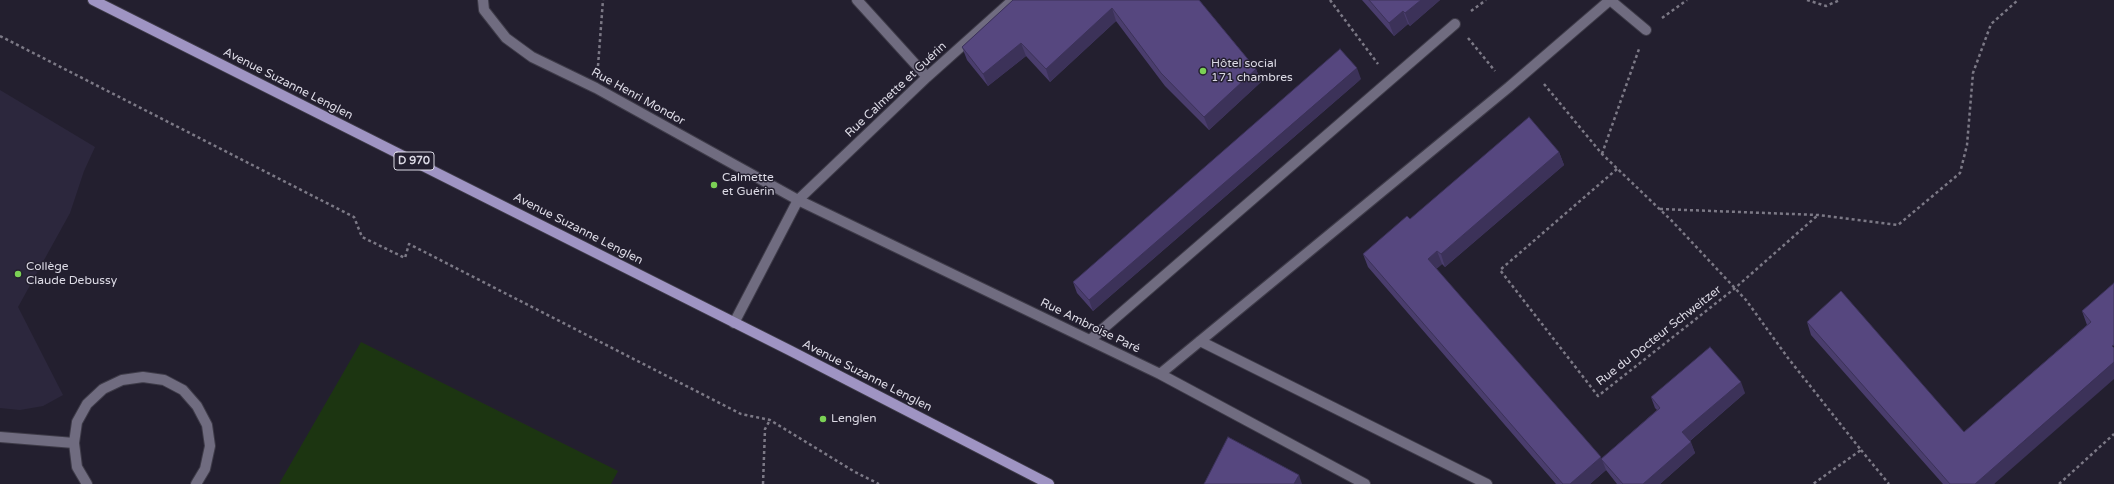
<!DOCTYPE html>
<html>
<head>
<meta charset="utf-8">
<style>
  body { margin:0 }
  canvas { display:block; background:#231f2f }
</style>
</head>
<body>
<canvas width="2114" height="484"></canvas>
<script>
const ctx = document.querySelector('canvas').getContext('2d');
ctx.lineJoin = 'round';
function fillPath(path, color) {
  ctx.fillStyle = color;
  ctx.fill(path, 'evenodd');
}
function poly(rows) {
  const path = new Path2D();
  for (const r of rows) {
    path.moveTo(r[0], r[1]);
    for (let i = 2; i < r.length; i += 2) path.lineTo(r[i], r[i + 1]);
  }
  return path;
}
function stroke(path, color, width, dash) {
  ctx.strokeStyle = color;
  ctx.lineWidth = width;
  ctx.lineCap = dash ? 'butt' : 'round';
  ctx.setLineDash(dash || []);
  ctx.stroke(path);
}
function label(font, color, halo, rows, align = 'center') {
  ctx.font = font + ' "Varela Round",sans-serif';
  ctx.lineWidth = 3;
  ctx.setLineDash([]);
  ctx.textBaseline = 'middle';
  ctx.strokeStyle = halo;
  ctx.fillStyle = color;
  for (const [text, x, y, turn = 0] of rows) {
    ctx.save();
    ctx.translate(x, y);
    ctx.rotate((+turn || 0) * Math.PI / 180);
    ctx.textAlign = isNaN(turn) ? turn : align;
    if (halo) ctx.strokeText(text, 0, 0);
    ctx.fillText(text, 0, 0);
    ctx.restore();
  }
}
const built = poly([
  [0,90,95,147,84,171,70,213,18,307,63,395,43,406,20,410,0,408]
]);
const green = poly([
  [361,342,618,471,611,484,279,484]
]);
const path = poly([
  [1330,0,1378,64],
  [1807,0,1826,6,1840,0],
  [1471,11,1486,0],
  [1662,18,1687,0],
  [0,36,354,217,362,237,405,258,409,244,741,414,770,420,855,472,879,484],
  [1468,38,1495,71],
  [598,66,603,0],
  [1544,84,1602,154,1672,221,1746,300,1788,358,1861,450,1813,484],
  [1602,154,1639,49],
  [1617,169,1500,270,1598,396,1734,289,1818,215],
  [1660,209,1818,215,1898,225,1960,173,1967,145,1973,73,1991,24,2018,0],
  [1861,450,1889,484],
  [763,484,765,429,770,420],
  [2059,484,2114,434]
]);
const minor = poly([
  [483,0,484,10,506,38,532,57,596,88,798,200,1160,374,1365,484],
  [857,0,927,77],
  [734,323,798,200,927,77,1013,0],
  [1090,340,1455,24],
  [1200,341,1487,484],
  [1160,374,1509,87,1610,0,1646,30],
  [0,437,74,443],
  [87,484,77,467,74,443,77,422,87,404,103,389,122,380,143,377,164,380,183,390,197,406,207,425,210,446,205,469,196,484]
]);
const major = poly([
  [93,0,791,351,1049,484]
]);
const wall = poly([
  [1013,0,1199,0,1256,69,1261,82,1209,130,1165,86,1116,21,1050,82,1026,56,988,86,967,60,962,47],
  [1362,0,1440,0,1410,26,1408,24,1394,36],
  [1361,79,1093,311,1077,293,1073,282],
  [1559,152,1564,165,1445,267,1442,264,1436,269,1601,457,1601,459,1657,410,1655,408,1651,397,1745,393,1690,441,1695,453,1660,484,1617,484,1606,470,1590,484,1556,484,1368,267,1363,254],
  [2114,283,1994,484,1943,484,1811,335,1807,322,1964,432,2087,325,2082,311]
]);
const shadedWall = poly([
  [1421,0,1440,0,1410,26,1405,13],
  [1112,8,1116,21,1050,82,1046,69],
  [1403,11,1408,24,1394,36,1389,23],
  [1021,43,1026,56,988,86,983,74],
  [1357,68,1361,79,1093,311,1089,300],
  [1256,69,1261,82,1209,130,1204,117],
  [1559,152,1564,165,1445,267,1441,254],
  [1437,251,1442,264,1433,272,1428,259],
  [2114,362,2114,379,1994,484,1975,484],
  [1741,382,1745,393,1686,444,1682,432],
  [1691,442,1695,453,1660,484,1643,484],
  [1601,457,1606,470,1590,484,1570,484],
  [1299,475,1302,484,1294,484]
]);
const building = poly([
  [1013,0,1199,0,1256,69,1204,117,1161,73,1112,8,1046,69,1021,43,983,74,962,47,1013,0],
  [1369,0,1421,0,1405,13,1403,11,1389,23,1369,0],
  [1340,49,1357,68,1089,300,1073,282,1340,49],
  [1529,117,1559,152,1441,254,1437,251,1428,259,1601,457,1570,484,1563,484,1363,254,1407,216,1410,219,1529,117],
  [2114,283,2114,345,2112,346,2114,348,2114,362,1975,484,1950,484,1807,322,1841,291,1964,432,2091,322,2082,311,2114,283],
  [1710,347,1741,382,1682,432,1691,442,1643,484,1623,484,1601,459,1660,408,1651,397,1710,347],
  [1228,437,1299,475,1294,484,1204,484,1228,437]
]);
const markers = [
  [1203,71,4,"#7bd155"],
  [714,185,4,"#7bd155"],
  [18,274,4,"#7bd155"],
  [823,419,4,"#7bd155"]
];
const shields = [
  [414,161,40]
];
const shieldNames = [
  ["D 970",414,161]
];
const poiNames = [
  ["Hôtel social",1211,64],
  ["171 chambres",1211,78],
  ["Calmette",722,178],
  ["et Guérin",722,192],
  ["Collège",26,267],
  ["Claude Debussy",26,281],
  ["Lenglen",831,419]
];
const streetNames = [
  ["Avenue Suzanne Lenglen",288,84,27],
  ["Rue Calmette et Guérin",896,90,-43],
  ["Rue Henri Mondor",638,97,29],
  ["Avenue Suzanne Lenglen",578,229,27],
  ["Rue Ambroise Paré",1090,326,26],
  ["Rue du Docteur Schweitzer",1659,336,-38],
  ["Avenue Suzanne Lenglen",867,376,27]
];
fillPath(built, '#2c273d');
fillPath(green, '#1c3511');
stroke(minor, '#3e3b48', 12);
stroke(major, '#3e3b48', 12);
stroke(path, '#7c7986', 2.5, [3, 3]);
stroke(minor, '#706c80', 10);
stroke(major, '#9f94c3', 10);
fillPath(wall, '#4a3d6d');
fillPath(shadedWall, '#3c3259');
fillPath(building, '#56477f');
stroke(building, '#3c3259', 1);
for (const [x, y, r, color] of markers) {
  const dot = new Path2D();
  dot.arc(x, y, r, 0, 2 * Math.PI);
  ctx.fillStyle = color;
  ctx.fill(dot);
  stroke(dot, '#231f2f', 1.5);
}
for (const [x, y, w] of shields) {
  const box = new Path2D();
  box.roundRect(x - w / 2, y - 9, w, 18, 3);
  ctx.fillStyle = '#231f2f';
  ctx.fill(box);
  stroke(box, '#dcdae5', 1);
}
label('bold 11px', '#dcdae5', null, shieldNames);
label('12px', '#dcdae5', '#231f2f', poiNames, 'left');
label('12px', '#dcdae5', '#231f2f', streetNames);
</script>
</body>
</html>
